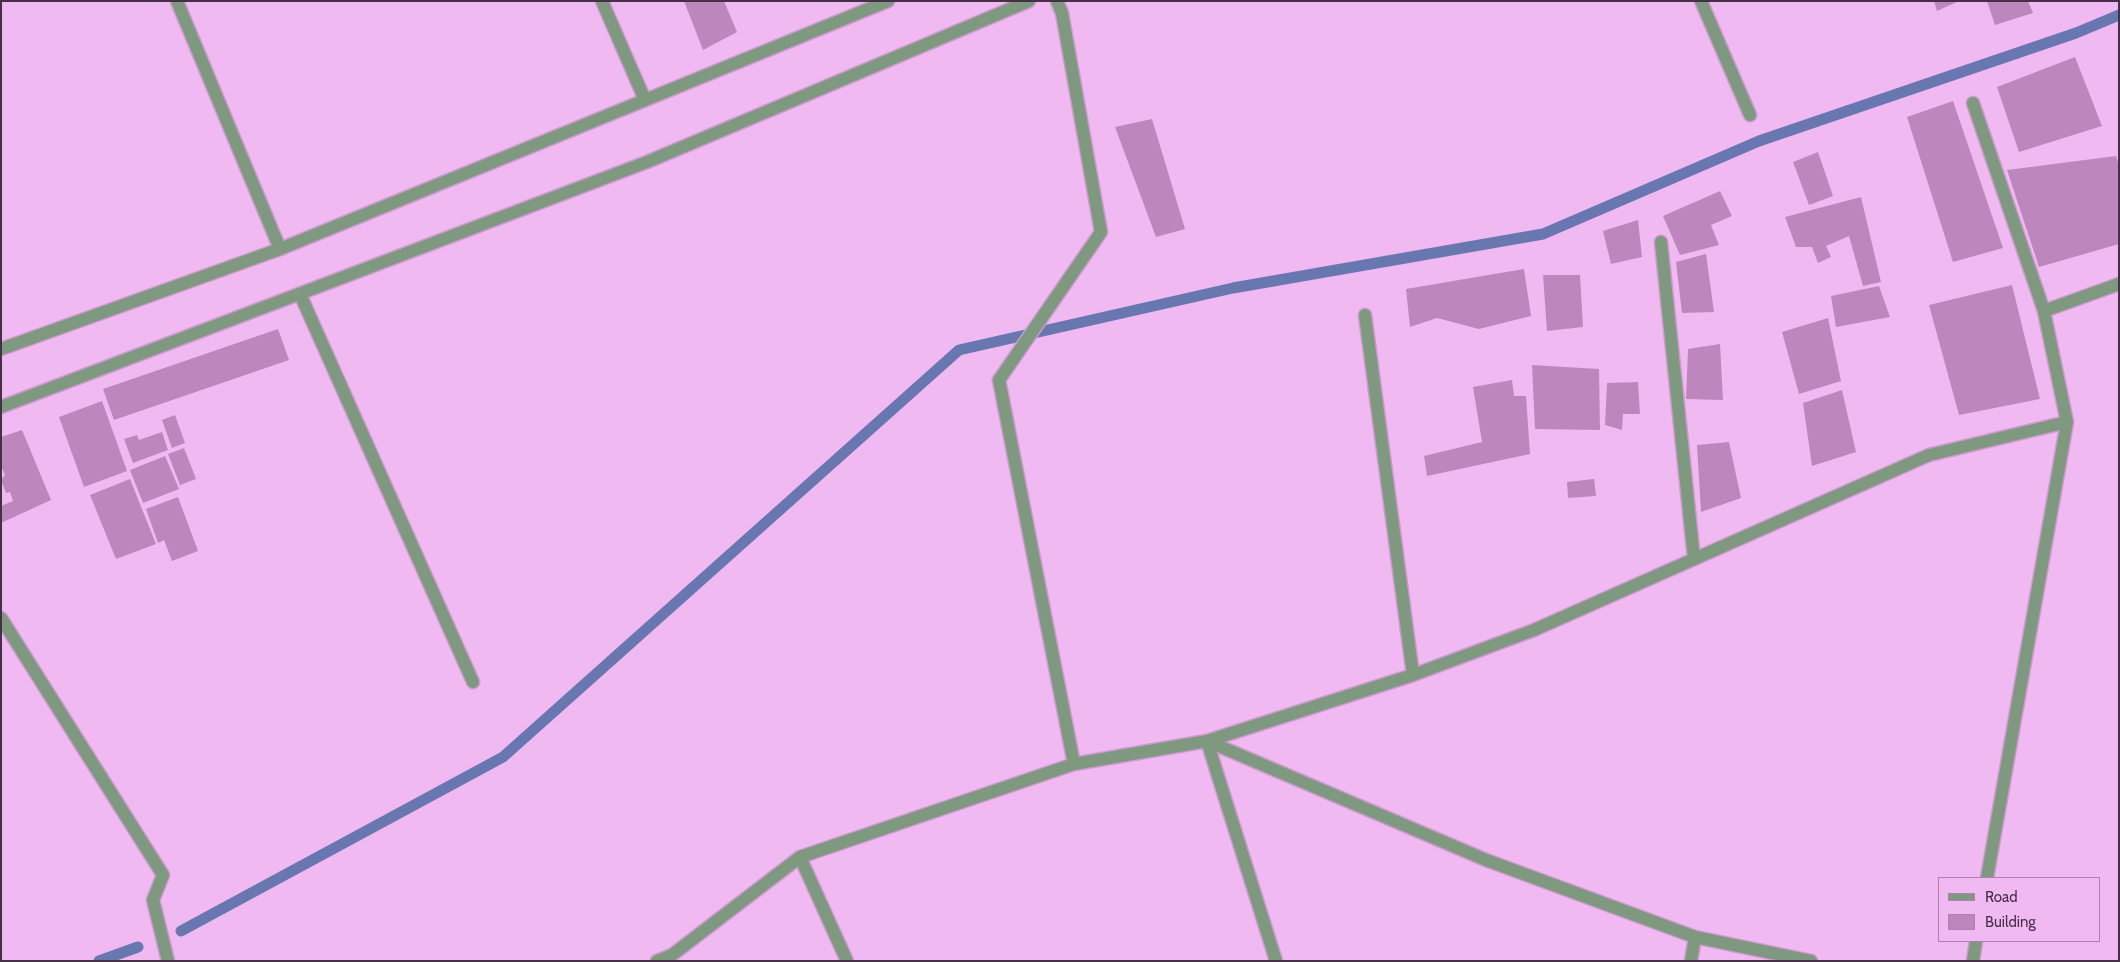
<!DOCTYPE html>
<html>
<head>
<meta charset="utf-8">
<style>
  body { margin:0 }
  #map { position:relative; width:2120px; height:962px; overflow:hidden; background:#f1b9f2; font-family:Cabin,sans-serif }
  canvas { display:block }
  .frame { position:absolute; inset:0; border:2px solid #463047; pointer-events:none }
  .legend { position:absolute; left:1938px; top:877px; width:162px; height:65px; box-sizing:border-box; background:#f1b9f2; border:1px solid #ad82ae; margin:0; padding:6px 9px; list-style:none; font-size:15px; color:#463047 }
  .legend li { display:flex; align-items:center; gap:10px; height:25px }
  .legend b { width:25px; border:1px solid #ad82ae }
</style>
</head>
<body>
<div id="map">
<canvas width="2120" height="962"></canvas>
<div class="frame"></div>
<ul class="legend">
<li><b style="height:6px;background:#7e997f"></b>Road</li>
<li><b style="height:14px;background:#bd87be"></b>Building</li>
</ul>
</div>
<script>
const ctx = document.querySelector('canvas').getContext('2d');
ctx.lineJoin = 'round';
function poly(rows) {
  const path = new Path2D();
  for (const r of rows) {
    path.moveTo(r[0], r[1]);
    for (let i = 2; i < r.length; i += 2) path.lineTo(r[i], r[i + 1]);
  }
  return path;
}
function stroke(path, color, width, dash) {
  ctx.strokeStyle = color;
  ctx.lineWidth = width;
  ctx.lineCap = dash ? 'butt' : 'round';
  ctx.setLineDash(dash || []);
  ctx.stroke(path);
}
function fillPath(path, color) {
  ctx.fillStyle = color;
  ctx.fill(path, 'evenodd');
}
const stream = poly([
  [181,931,503,757,959,350,1233,288,1543,234,1759,141,2076,33,2119,15],
  [99,961,138,947]
]);
const building = poly([
  [684,1,724,1,737,32,703,50],
  [1934,1,1959,1,1937,11],
  [1987,1,2028,1,2033,13,1995,25],
  [2075,57,2102,126,2019,152,1997,87],
  [1953,101,2003,248,1953,262,1907,117],
  [1152,119,1185,229,1156,237,1115,127],
  [1818,152,1833,196,1809,205,1793,162],
  [2116,156,2119,166,2119,244,2039,267,2007,170],
  [1720,191,1732,216,1711,225,1719,245,1680,255,1663,216],
  [1861,197,1881,282,1863,286,1849,236,1826,246,1831,257,1818,263,1812,247,1796,247,1785,217],
  [1638,220,1642,257,1611,264,1603,231],
  [1706,254,1714,312,1682,313,1676,262],
  [1524,269,1531,316,1479,329,1437,318,1410,327,1406,289],
  [1543,275,1580,275,1583,327,1547,331],
  [2012,285,2040,399,1959,415,1929,305],
  [1879,286,1890,317,1836,327,1831,296],
  [1828,318,1841,381,1799,394,1782,332],
  [278,329,289,360,114,420,103,389],
  [1720,344,1723,400,1686,399,1688,349],
  [1532,365,1599,369,1600,430,1535,429],
  [1512,380,1514,396,1526,396,1530,454,1427,476,1424,456,1482,442,1473,387],
  [1638,382,1640,414,1623,414,1622,430,1605,425,1607,383],
  [1842,390,1856,452,1812,466,1803,403],
  [102,401,127,471,84,487,59,417],
  [175,415,185,443,172,448,162,420],
  [22,430,51,500,1,523,1,506,13,501,10,492,6,493,1,480,5,475,1,466,1,437],
  [162,432,168,450,133,463,124,439,137,435,139,440],
  [1729,442,1741,498,1701,512,1697,445],
  [184,448,196,479,180,485,168,454],
  [165,456,179,489,143,503,130,470],
  [130,479,156,544,116,559,90,495],
  [1594,479,1596,496,1568,498,1567,482],
  [178,497,198,551,172,561,164,540,158,543,146,509]
]);
const minor = poly([
  [177,1,280,249],
  [602,1,645,100],
  [1057,1,1062,13,1101,232,999,380,1074,764],
  [1701,1,1750,115],
  [1973,103,2044,311],
  [1661,242,1694,559],
  [300,294,473,682],
  [1365,315,1413,675],
  [1,349,280,249,888,1],
  [1,407,647,162,1029,1],
  [1,618,163,875,153,900,168,961],
  [800,857,847,961],
  [1987,878,2067,422,2044,311,2119,284],
  [657,961,672,955,800,857,1074,764,1207,741,1486,860,1695,937,1811,961],
  [1276,961,1207,741,1413,675,1534,630,1929,455,2067,422],
  [1691,961,1695,937],
  [1973,961,1976,941]
]);
stroke(stream, '#6877b0', 11);
fillPath(building, '#bd87be');
stroke(minor, '#cb9bcc', 15);
stroke(minor, '#7e997f', 12);
</script>
</body>
</html>
